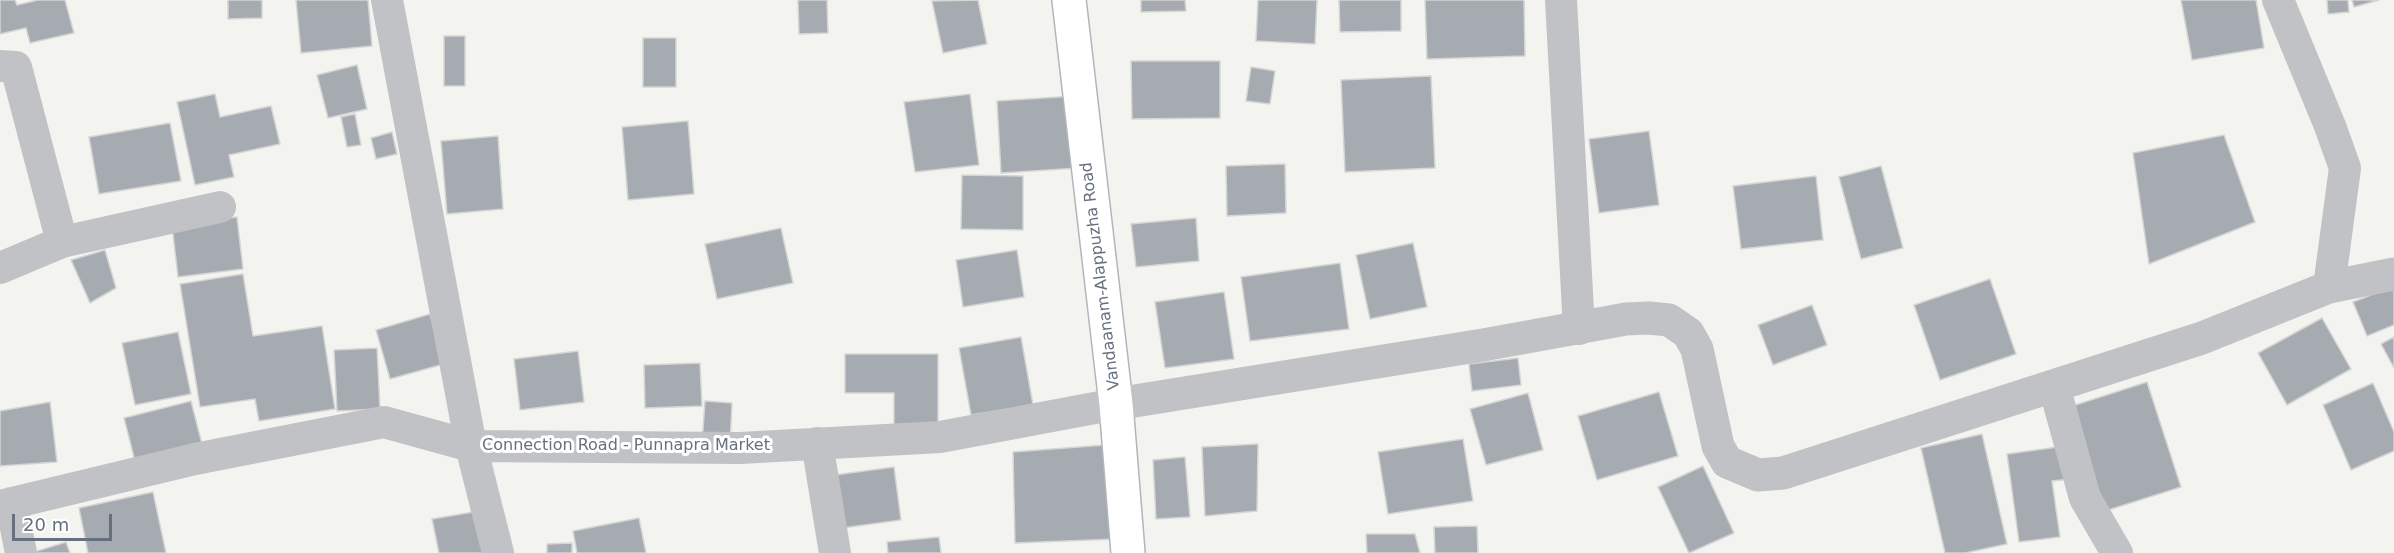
<!DOCTYPE html>
<html>
<head>
<meta charset="utf-8">
<style>
  body { margin:0 }
  #map { position:relative; width:2394px; height:553px; overflow:hidden; background:#f3f4f0; font-family:"DejaVu Sans",sans-serif }
  canvas { display:block }
  .scale { position:absolute; left:12px; top:514px; width:100px; height:27px; box-sizing:border-box; border:3px solid #66707e; border-top:0; padding-left:8px; font-size:18px; line-height:21px; white-space:nowrap; color:#66707e; -webkit-text-stroke:4px #fff; paint-order:stroke }
</style>
</head>
<body>
<div id="map">
<canvas width="2394" height="553"></canvas>
<div class="scale">20 m</div>
</div>
<script>
const ctx = document.querySelector('canvas').getContext('2d');
ctx.lineJoin = 'round';
function fillPath(path, color) {
  ctx.fillStyle = color;
  ctx.fill(path, 'evenodd');
}
function poly(rows) {
  const path = new Path2D();
  for (const r of rows) {
    path.moveTo(r[0], r[1]);
    for (let i = 2; i < r.length; i += 2) path.lineTo(r[i], r[i + 1]);
  }
  return path;
}
function stroke(path, color, width, dash) {
  ctx.strokeStyle = color;
  ctx.lineWidth = width;
  ctx.lineCap = dash ? 'butt' : 'round';
  ctx.setLineDash(dash || []);
  ctx.stroke(path);
}
function label(font, color, halo, rows, align = 'center') {
  ctx.font = font + ' "DejaVu Sans",sans-serif';
  ctx.lineWidth = 6;
  ctx.setLineDash([]);
  ctx.textBaseline = 'middle';
  ctx.strokeStyle = halo;
  ctx.fillStyle = color;
  for (const [text, x, y, turn = 0] of rows) {
    ctx.save();
    ctx.translate(x, y);
    ctx.rotate((+turn || 0) * Math.PI / 180);
    ctx.textAlign = isNaN(turn) ? turn : align;
    if (halo) ctx.strokeText(text, 0, 0);
    ctx.fillText(text, 0, 0);
    ctx.restore();
  }
}
const building = poly([
  [0,0,15,0,17,5,38,0,65,0,74,33,30,43,26,28,0,34,0,0],
  [228,0,262,0,262,18,228,19,228,0],
  [296,0,368,0,372,46,301,53,296,0],
  [798,0,827,0,828,33,799,34,798,0],
  [978,0,987,44,943,53,932,1,978,0],
  [1141,0,1185,0,1186,11,1141,12,1141,0],
  [1258,0,1317,0,1315,44,1256,41,1258,0],
  [1339,0,1401,0,1401,31,1340,32,1339,0],
  [1425,0,1524,0,1525,56,1427,59,1425,0],
  [2181,0,2256,0,2264,48,2192,60,2181,0],
  [2327,0,2348,0,2349,12,2328,14,2327,0],
  [2352,0,2379,0,2354,7,2352,0],
  [444,36,465,36,465,86,444,86,444,36],
  [643,38,676,38,676,87,643,87,643,38],
  [1131,61,1220,61,1220,118,1132,119,1131,61],
  [357,65,367,109,328,118,317,75,357,65],
  [1251,67,1275,71,1270,104,1246,101,1251,67],
  [1431,76,1435,168,1345,172,1341,80,1431,76],
  [215,94,220,117,271,106,280,144,229,155,234,177,195,185,177,102,215,94],
  [970,94,979,165,915,172,904,102,970,94],
  [1074,96,1078,168,1001,173,997,101,1074,96],
  [355,114,361,145,347,147,341,117,355,114],
  [688,121,694,194,628,200,622,127,688,121],
  [170,123,181,181,99,194,89,137,170,123],
  [1649,131,1659,205,1599,213,1589,139,1649,131],
  [392,132,397,154,376,159,371,138,392,132],
  [2224,135,2255,222,2149,264,2133,153,2224,135],
  [498,136,503,209,447,214,441,141,498,136],
  [1285,164,1286,213,1227,216,1226,166,1285,164],
  [1881,166,1903,248,1861,259,1839,177,1881,166],
  [962,175,1023,176,1023,230,961,229,962,175],
  [1816,176,1823,240,1741,249,1733,186,1816,176],
  [237,217,243,269,178,277,172,225,237,217],
  [1196,218,1199,261,1136,267,1131,224,1196,218],
  [781,228,793,283,717,299,705,244,781,228],
  [1413,243,1427,307,1370,319,1356,255,1413,243],
  [105,250,116,288,90,303,71,260,105,250],
  [1017,250,1024,297,963,307,956,260,1017,250],
  [1340,263,1349,329,1250,341,1241,277,1340,263],
  [243,274,253,336,322,326,335,409,259,421,255,399,200,407,180,284,243,274],
  [1990,279,2016,354,1940,380,1914,305,1990,279],
  [2394,286,2394,325,2367,336,2353,302,2394,286],
  [1224,292,1234,359,1165,368,1155,302,1224,292],
  [1812,305,1827,345,1773,365,1758,325,1812,305],
  [430,314,444,364,390,379,376,330,430,314],
  [2322,318,2351,369,2287,405,2258,353,2322,318],
  [178,332,191,394,135,405,122,343,178,332],
  [1021,337,1033,405,971,415,959,348,1021,337],
  [2394,337,2394,368,2381,344,2394,337],
  [377,348,380,409,337,411,334,350,377,348],
  [578,351,584,402,520,410,514,359,578,351],
  [845,354,938,354,938,425,894,425,894,393,845,393,845,354],
  [1518,358,1521,385,1472,391,1469,364,1518,358],
  [700,363,702,406,645,408,644,365,700,363],
  [2147,382,2181,487,2099,513,2066,408,2147,382],
  [2373,383,2394,432,2394,451,2351,470,2323,405,2373,383],
  [1659,392,1678,456,1597,480,1578,416,1659,392],
  [1528,393,1543,450,1486,465,1470,409,1528,393],
  [191,401,204,452,137,469,124,418,191,401],
  [705,401,732,403,730,445,702,444,705,401],
  [50,402,57,462,0,466,0,411,50,402],
  [1982,434,2007,544,1965,553,1945,553,1921,448,1982,434],
  [1463,439,1473,501,1388,514,1378,452,1463,439],
  [1258,444,1257,511,1205,516,1202,447,1258,444],
  [1105,445,1116,539,1015,543,1013,452,1105,445],
  [2065,446,2070,479,2052,481,2060,537,2019,542,2007,454,2065,446],
  [1185,457,1190,517,1156,519,1153,460,1185,457],
  [1703,466,1734,533,1689,553,1658,487,1703,466],
  [894,467,901,520,835,529,827,476,894,467],
  [153,492,166,553,88,553,79,508,153,492],
  [479,511,492,553,439,553,432,519,479,511],
  [639,518,646,553,577,553,573,531,639,518],
  [1477,526,1478,553,1435,553,1434,527,1477,526],
  [1366,534,1415,534,1420,553,1367,553,1366,534],
  [939,537,941,553,888,553,887,542,939,537],
  [66,542,70,553,31,553,66,542],
  [572,543,572,553,547,553,547,544,572,543]
]);
const minor = poly([
  [387,0,471,446,498,553],
  [1561,0,1579,329],
  [2278,0,2330,126,2345,168,2329,287],
  [0,66,16,67,62,242,0,268],
  [62,242,220,207],
  [2054,386,2085,498,2117,553],
  [817,443,835,553],
  [11,503,21,553],
  [0,506,195,459,384,422,471,446,740,448,940,437,1116,404]
]);
const tertiary = poly([
  [1116,404,1483,345,1626,319,1649,318,1669,320,1688,333,1697,349,1718,446,1727,462,1758,475,1783,473,2202,338,2329,287,2394,274]
]);
const secondary = poly([
  [1069,0,1116,404,1128,553]
]);
const streetNames = [
  ["Vandaanam-Alappuzha Road",1101,276,-97],
  ["Connection Road - Punnapra Market",626,446]
];
fillPath(building, '#a6abb2');
stroke(building, '#d5d5d3', 1.5);
stroke(secondary, '#b2b5ba', 36);
stroke(minor, '#c0c2c5', 32);
stroke(tertiary, '#c0c2c5', 33);
stroke(secondary, '#fff', 33);
label('16px', '#66707e', '#fff', streetNames);
</script>
</body>
</html>
